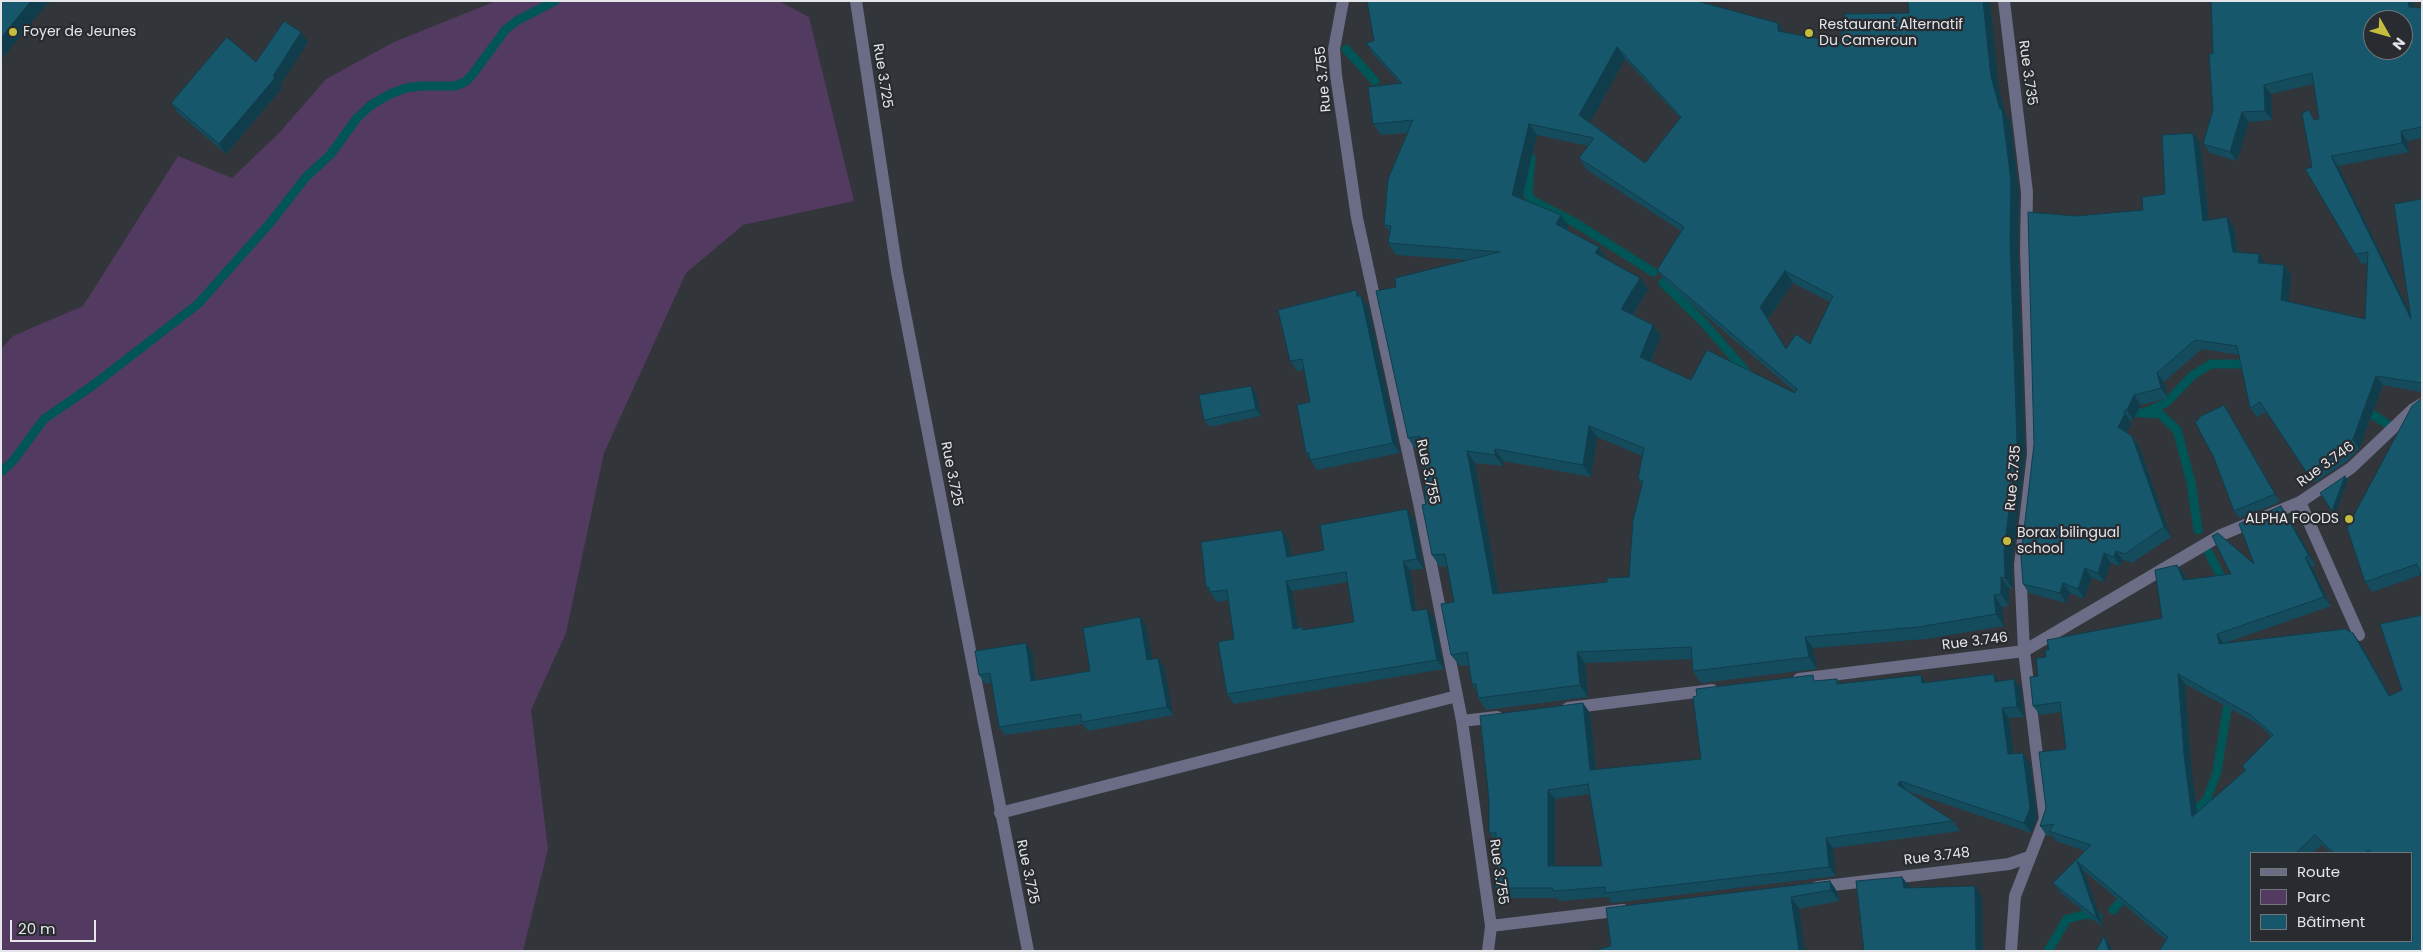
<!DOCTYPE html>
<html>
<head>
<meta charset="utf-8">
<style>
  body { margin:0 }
  #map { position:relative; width:2423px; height:952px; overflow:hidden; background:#323539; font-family:Poppins,sans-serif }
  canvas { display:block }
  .frame { position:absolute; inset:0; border:2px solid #e4e6e9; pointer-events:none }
  .legend { position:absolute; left:2250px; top:852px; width:162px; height:90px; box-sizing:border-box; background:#282b2f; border:1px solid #737679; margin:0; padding:6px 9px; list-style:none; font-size:15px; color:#e4e6e9 }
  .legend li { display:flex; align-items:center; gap:10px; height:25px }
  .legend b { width:25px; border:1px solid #737679 }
  .north { position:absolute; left:2363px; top:10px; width:50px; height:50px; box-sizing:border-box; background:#282b2f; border:1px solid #737679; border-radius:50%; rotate:128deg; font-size:14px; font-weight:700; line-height:20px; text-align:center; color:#e4e6e9 }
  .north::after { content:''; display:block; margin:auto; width:18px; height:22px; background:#c4bc3e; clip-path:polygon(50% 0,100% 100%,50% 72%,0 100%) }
  .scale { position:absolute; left:10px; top:920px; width:86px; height:22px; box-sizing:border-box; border:2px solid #e4e6e9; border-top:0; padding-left:6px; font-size:15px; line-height:18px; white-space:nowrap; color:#e4e6e9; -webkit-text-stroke:4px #282b2f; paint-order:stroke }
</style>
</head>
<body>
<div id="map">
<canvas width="2423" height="952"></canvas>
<div class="frame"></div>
<ul class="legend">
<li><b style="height:6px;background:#6b6c85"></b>Route</li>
<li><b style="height:14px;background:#533a60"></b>Parc</li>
<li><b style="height:14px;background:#17576c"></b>Bâtiment</li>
</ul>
<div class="north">N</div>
<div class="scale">20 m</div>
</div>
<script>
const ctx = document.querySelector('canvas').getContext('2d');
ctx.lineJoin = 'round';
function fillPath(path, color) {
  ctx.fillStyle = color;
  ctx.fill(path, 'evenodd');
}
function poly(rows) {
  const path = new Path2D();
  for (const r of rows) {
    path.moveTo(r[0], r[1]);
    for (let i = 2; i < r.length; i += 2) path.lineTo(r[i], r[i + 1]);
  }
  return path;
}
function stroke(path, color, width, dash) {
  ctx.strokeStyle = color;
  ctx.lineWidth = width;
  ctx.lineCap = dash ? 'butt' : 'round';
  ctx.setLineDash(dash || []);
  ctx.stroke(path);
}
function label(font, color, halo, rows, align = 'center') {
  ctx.font = font + ' Poppins,sans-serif';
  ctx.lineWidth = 4.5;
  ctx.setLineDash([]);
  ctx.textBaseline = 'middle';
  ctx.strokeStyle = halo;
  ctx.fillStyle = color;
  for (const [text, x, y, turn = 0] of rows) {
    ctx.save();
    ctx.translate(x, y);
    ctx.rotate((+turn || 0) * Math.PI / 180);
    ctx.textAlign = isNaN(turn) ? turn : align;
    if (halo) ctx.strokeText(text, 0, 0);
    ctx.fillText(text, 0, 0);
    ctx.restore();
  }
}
const green = poly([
  [496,1,779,1,809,17,854,201,743,225,686,273,604,453,566,633,531,710,548,849,523,951,1,951,1,349,13,336,83,306,178,156,232,178,280,132,326,79,394,42]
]);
const stream = poly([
  [1346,49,1375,81],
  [1531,158,1528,195,1533,201,1574,222,1653,272],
  [1663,283,1702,321,1749,375],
  [2363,408,2390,426],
  [2125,412,2160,414,2177,430,2191,482,2198,530],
  [2146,412,2166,403,2193,375,2211,364,2244,364],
  [1,472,13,461,44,419,92,386,198,304,270,223,306,177,330,155,357,118,371,105,390,94,406,88,420,86,455,86,465,82,472,75,506,29,518,20,555,1],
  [2208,551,2225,585],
  [2190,817,2207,799,2217,772,2229,697],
  [2113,910,2128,893],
  [2048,951,2067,919,2087,914,2098,917]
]);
const minor = poly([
  [1343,1,1334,49,1336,75,1357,218,1419,503,1462,721,1491,926,1488,951],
  [2004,1,2027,192,2026,251,2033,454,2020,565,2024,651,2045,819,2015,896,2011,951],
  [2300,502,2359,635],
  [1799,679,2024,651,2221,535,2300,502,2351,468,2412,410,2422,404],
  [1568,708,1712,690],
  [1462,721,1497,717],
  [1000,813,1457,696],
  [1817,887,2009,864,2029,857],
  [1491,926,1623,910]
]);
const tertiary = poly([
  [856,1,897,272,1028,951]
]);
const wall = poly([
  [2413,1,2415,8,2422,8,2422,138,2407,141,2409,152,2338,166,2410,313,2422,199,2422,394,2421,392,2383,385,2359,449,2346,462,2314,483,2266,412,2257,417,2250,408,2239,355,2202,349,2164,382,2168,398,2141,405,2133,420,2130,421,2131,424,2127,433,2132,436,2139,446,2171,537,2132,563,2123,560,2120,566,2111,563,2104,582,2092,578,2084,599,2070,593,2066,603,2029,593,2023,584,2076,216,2143,210,2165,194,2200,142,2209,220,2234,227,2238,252,2265,263,2284,265,2291,275,2288,302,2365,319,2368,263,2362,264,2355,254,2312,167,2316,120,2319,119,2313,84,2271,94,2272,120,2249,122,2237,161,2210,153,2203,144,2213,110,2213,53],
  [1778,23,1784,32,1999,89,2006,115,2010,121,2019,192,2018,251,2025,454,2012,564,2013,589,2009,588,2009,606,2002,607,2004,626,1926,639,1813,648,1817,669,1701,683,1693,671,1692,659,1585,663,1588,697,1486,710,1478,698,1477,692,1472,684,1469,665,1460,666,1451,655,1454,602,1447,566,1440,567,1432,555,1426,504,1421,449,1416,450,1408,438,1396,287,1467,260,1396,255,1388,243,1390,232,1384,225,1408,133,1381,135,1373,124,1400,83,1374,55,1366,43],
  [1625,59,1680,118,1645,163,1590,122],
  [1537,135,1588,146,1579,158,1587,170,1681,231,1657,270,1665,281,1795,392,1795,393,1691,380,1651,362,1661,336,1653,325,1633,315,1648,289,1607,259,1599,247,1567,230,1569,227,1522,199],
  [1793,283,1830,302,1810,344,1786,348,1768,319],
  [1597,437,1642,456,1638,479,1642,485,1629,577,1607,582,1499,594,1475,463,1503,466,1503,461,1591,477],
  [308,42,280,85,282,88,226,154,178,113,171,103,256,62],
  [1356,290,1368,306,1400,453,1317,470,1306,453,1310,402,1304,370,1297,371,1290,361],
  [1256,393,1261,416,1209,427,1204,420],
  [2422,398,2421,575,2372,592,2365,582],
  [2229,413,2280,502,2240,518,2234,511],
  [2288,516,2316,565,2312,567,2331,606,2225,643,2353,633,2360,643,2390,695,2402,690,2422,951,2166,940,2084,871,2104,928,2060,892,2053,883,2085,851,2056,841,2052,835,2047,836,2040,826,2066,749,2061,712,2040,715,2033,706,2038,676,2049,650,2162,618,2177,565,2184,574,2186,580,2231,574,2254,564],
  [2185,684,2258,724,2271,736,2242,766,2245,770,2197,813,2191,765],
  [2322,845,2331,853,2412,853,2412,941,2252,941,2252,853,2313,853],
  [1414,519,1424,569,1410,570,1417,611,1427,609,1434,618,1444,669,1234,704,1227,694,1234,639,1228,600,1217,602,1206,587,1288,540,1292,556,1324,550],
  [1348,582,1354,622,1305,630,1303,627,1298,628,1292,591],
  [1140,617,1146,626,1152,659,1164,667,1173,715,1088,731,1083,724,1005,735,999,727,992,683,985,684,979,675,1032,651,1036,681,1090,671],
  [1837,679,1840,684,1999,681,2021,689,2024,717,2009,718,2014,754,2030,763,2037,818,2031,833,1907,791,1953,821,1960,831,1833,848,1836,876,1612,903,1608,897,1560,901,1557,898,1502,898,1495,888,1496,842,1489,833,1489,800,1590,713,1596,770,1701,759,1817,681],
  [1590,794,1602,866,1555,866,1555,799],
  [1830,881,1838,893,1839,901,1611,946]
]);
const shadedWall = poly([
  [31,1,45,1,47,4,1,60,1,38],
  [46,1,51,1,48,5],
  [1983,1,1990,1,1999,89,2006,115,2010,121,2019,192,2018,251,2025,454,2012,564,2013,589,2005,578,2004,552,2000,109,1991,77],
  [2408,1,2413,1,2416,17,2409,7],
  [1778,23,1786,35,1778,31],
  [301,32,308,42,280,85,282,88,226,154,219,144,273,76],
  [1617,47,1625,59,1588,126,1579,115],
  [2264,85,2271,94,2272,120,2265,111],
  [2242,112,2249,122,2237,161,2230,152],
  [1529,124,1537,135,1520,206,1512,195],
  [2401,131,2407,141,2409,152,2402,143],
  [2193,133,2200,142,2210,231,2203,221],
  [2331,156,2338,166,2418,329,2411,319],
  [1561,215,1569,227,1564,236,1556,224],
  [2227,217,2234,227,2239,262,2233,252],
  [1599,247,1607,259,1603,264,1595,253],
  [2259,254,2265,264,2258,263],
  [2284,265,2291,275,2288,310,2281,300],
  [1785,271,1793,283,1768,319,1794,361,1786,349,1760,307],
  [1640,278,1648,289,1629,321,1621,309],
  [1356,290,1361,298,1361,296,1368,306,1400,453,1393,443],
  [1653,325,1661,336,1648,368,1640,357],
  [2157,373,2164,382,2168,398,2161,388],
  [2376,376,2383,385,2359,449,2353,439],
  [1251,386,1256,393,1261,416,1256,409],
  [2134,395,2141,405,2133,420,2127,410],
  [2224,405,2229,413,2280,502,2275,494],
  [2124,411,2130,421,2131,424,2125,437,2118,427],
  [1589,426,1597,437,1591,477,1583,465],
  [2132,436,2139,446,2171,537,2164,527],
  [1495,449,1503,461,1503,466,1495,455],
  [1467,451,1475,463,1501,606,1493,594],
  [2345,476,2348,480,2335,515,2332,511],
  [2281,506,2288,516,2316,565,2309,556],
  [1407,509,1414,519,1424,569,1417,559],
  [1282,530,1288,540,1294,567,1287,557],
  [2116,551,2123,560,2120,566,2114,557],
  [2104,553,2111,563,2104,582,2098,573],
  [2305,557,2312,567,2331,606,2324,597],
  [1403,561,1410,570,1418,621,1412,611],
  [2177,565,2184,574,2189,590,2183,580],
  [2085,568,2092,578,2084,599,2078,589],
  [2001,577,2009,588,2009,606,2001,594],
  [1286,581,1292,591,1300,638,1293,629],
  [2063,583,2070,593,2066,603,2060,593],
  [1994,595,2002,607,2004,626,1996,614],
  [1427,609,1434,618,1444,669,1437,660],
  [1140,617,1146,626,1154,669,1147,660],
  [2353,633,2360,643,2396,705,2389,696],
  [2217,634,2224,644,2219,644],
  [1805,637,1813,648,1817,669,1809,657],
  [1026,643,1032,651,1037,690,1031,681],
  [1577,652,1585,663,1588,697,1580,685],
  [1158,658,1164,667,1173,715,1167,707],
  [1994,674,2001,684,1995,682],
  [2178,674,2185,684,2191,765,2199,827,2192,817,2184,755],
  [1921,675,1928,685,1922,683],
  [2014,679,2021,689,2024,717,2017,707],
  [1583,703,1590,713,1597,780,1590,770],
  [2002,708,2009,718,2015,764,2008,754],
  [2023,753,2030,763,2037,818,2031,833,2024,823],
  [1900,781,1907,791,1898,785],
  [1548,790,1555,799,1555,876,1548,866],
  [1826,838,1833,848,1836,876,1829,867],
  [2077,861,2084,871,2104,928,2097,918],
  [1902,877,1910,887,1911,899,1904,888],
  [1830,881,1838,893,1839,901,1831,890],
  [1975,886,1982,897,1983,951,1976,951],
  [1791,897,1799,908,1805,951,1799,951],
  [2104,936,2110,945,2112,951,2109,951]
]);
const building = poly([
  [1,1,31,1,1,38,1,1],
  [1367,1,1697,1,1778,23,1778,31,1841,43,1841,32,1844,32,1844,14,1909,13,1908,1,1983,1,1991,77,2000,109,2002,109,2011,181,2010,240,2017,442,2004,552,2005,578,2001,577,2001,594,1994,595,1996,614,1918,627,1805,637,1809,657,1693,671,1691,647,1577,652,1580,685,1478,698,1476,684,1472,684,1467,652,1451,655,1441,604,1454,602,1445,554,1432,555,1422,505,1426,504,1420,436,1408,438,1376,291,1396,287,1395,278,1500,252,1388,243,1391,226,1384,225,1388,179,1413,120,1373,124,1368,87,1402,83,1366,43,1374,41,1367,1],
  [1617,47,1681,117,1645,163,1579,115,1617,47],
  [1529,124,1594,138,1579,158,1684,227,1657,270,1797,389,1795,393,1707,350,1691,380,1640,357,1653,325,1621,309,1640,278,1595,253,1599,247,1556,224,1561,215,1512,195,1529,124],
  [1785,271,1833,296,1810,344,1796,334,1786,349,1760,307,1785,271],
  [1589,426,1644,448,1638,479,1643,481,1633,520,1629,577,1607,578,1607,582,1493,594,1467,451,1495,455,1495,449,1583,465,1589,426],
  [2211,1,2408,1,2409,7,2422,8,2422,127,2401,131,2402,143,2331,156,2411,319,2394,204,2422,199,2422,383,2376,376,2353,439,2339,452,2307,473,2260,402,2250,408,2237,346,2195,340,2157,373,2161,388,2134,395,2127,410,2124,411,2125,414,2118,427,2132,436,2164,527,2125,554,2116,551,2114,557,2104,553,2098,573,2085,568,2078,589,2063,583,2060,593,2023,584,2021,556,2034,444,2028,212,2076,216,2143,210,2142,197,2165,194,2162,135,2193,133,2203,221,2227,217,2233,252,2259,254,2258,263,2284,265,2281,300,2365,319,2368,252,2355,254,2305,169,2312,167,2302,113,2309,110,2314,120,2319,119,2312,73,2264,85,2265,111,2242,112,2230,152,2203,144,2213,110,2209,54,2213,53,2211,1],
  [2373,20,2403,20,2403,50,2373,50,2373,20],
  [284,21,301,32,273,76,275,78,219,144,171,103,227,37,256,62,284,21],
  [1356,290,1357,296,1361,296,1393,443,1310,460,1309,452,1306,453,1297,405,1310,402,1302,359,1290,361,1278,310,1356,290],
  [1251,386,1256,409,1204,420,1199,395,1251,386],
  [2422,398,2422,577,2417,564,2365,582,2347,528,2412,406,2422,398],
  [2224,405,2275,494,2234,511,2214,458,2195,422,2199,419,2199,417,2224,405],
  [2345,476,2332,511,2320,493,2345,476],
  [2281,506,2309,556,2305,557,2324,597,2217,634,2219,644,2345,629,2353,633,2389,696,2402,690,2380,624,2422,615,2422,951,2159,951,2168,937,2077,861,2097,918,2053,883,2091,845,2049,831,2054,824,2040,826,2046,808,2039,752,2066,749,2060,702,2033,706,2030,677,2038,676,2036,658,2046,657,2045,650,2049,650,2047,640,2162,618,2155,570,2177,565,2183,580,2231,574,2212,536,2218,533,2254,564,2239,524,2281,506],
  [2178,674,2251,715,2273,735,2242,766,2246,770,2192,817,2184,755,2178,674],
  [2315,835,2334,853,2365,853,2368,850,2372,853,2412,853,2412,941,2252,941,2252,853,2296,853,2315,835],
  [1407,509,1417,559,1403,561,1412,611,1427,609,1437,660,1227,694,1218,642,1234,639,1227,590,1210,592,1209,587,1206,587,1201,542,1282,530,1287,557,1324,550,1320,525,1407,509],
  [1346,572,1354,622,1303,630,1303,627,1293,629,1286,581,1346,572],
  [1140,617,1147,660,1158,658,1167,707,1082,722,1081,714,999,727,990,673,979,675,975,651,1026,643,1031,681,1090,671,1083,628,1140,617],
  [1994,674,1995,682,2014,679,2017,707,2002,708,2008,754,2023,753,2030,808,2024,823,1900,781,1898,785,1953,821,1826,838,1829,867,1605,893,1605,887,1553,891,1552,888,1495,888,1496,833,1489,833,1489,800,1480,716,1583,703,1590,770,1701,759,1693,697,1697,696,1696,689,1813,675,1814,681,1837,679,1837,684,1921,675,1922,683,1994,674],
  [1588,784,1602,866,1548,866,1548,790,1588,784],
  [1902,877,1904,888,1975,886,1976,951,1864,951,1856,881,1902,877],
  [1830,881,1831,890,1791,897,1799,951,1593,951,1611,946,1606,908,1830,881],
  [2104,936,2109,951,2096,951,2104,936]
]);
const markers = [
  [13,32,5,"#c4bc3e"],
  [1809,33,5,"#c4bc3e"],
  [2349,519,5,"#c4bc3e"],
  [2007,541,5,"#c4bc3e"]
];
const poiNames = [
  ["Restaurant Alternatif",1819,25],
  ["Du Cameroun",1819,41],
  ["Foyer de Jeunes",23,32],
  ["ALPHA FOODS",2339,519,"right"],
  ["Borax bilingual",2017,533],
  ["school",2017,549]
];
const streetNames = [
  ["Rue 3.735",2027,73,82],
  ["Rue 3.725",882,76,81],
  ["Rue 3.755",1324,79,-95],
  ["Rue 3.746",2326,465,-36],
  ["Rue 3.755",1427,472,78],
  ["Rue 3.725",951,474,79],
  ["Rue 3.735",2014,478,-85],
  ["Rue 3.746",1975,642,-7],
  ["Rue 3.748",1937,857,-7],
  ["Rue 3.725",1027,872,78],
  ["Rue 3.755",1498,872,82]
];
fillPath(green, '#533a60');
stroke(stream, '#005656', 9);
stroke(minor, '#6b6c85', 12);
stroke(tertiary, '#6b6c85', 12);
fillPath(wall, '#144b5d');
fillPath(shadedWall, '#103d4c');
fillPath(building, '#17576c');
stroke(building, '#103d4c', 1);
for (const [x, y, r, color] of markers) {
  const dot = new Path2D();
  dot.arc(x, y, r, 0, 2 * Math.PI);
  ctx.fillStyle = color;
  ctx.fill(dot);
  stroke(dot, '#282b2f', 2);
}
label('14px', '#e4e6e9', '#282b2f', poiNames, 'left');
label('14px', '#e4e6e9', '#282b2f', streetNames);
</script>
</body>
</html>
